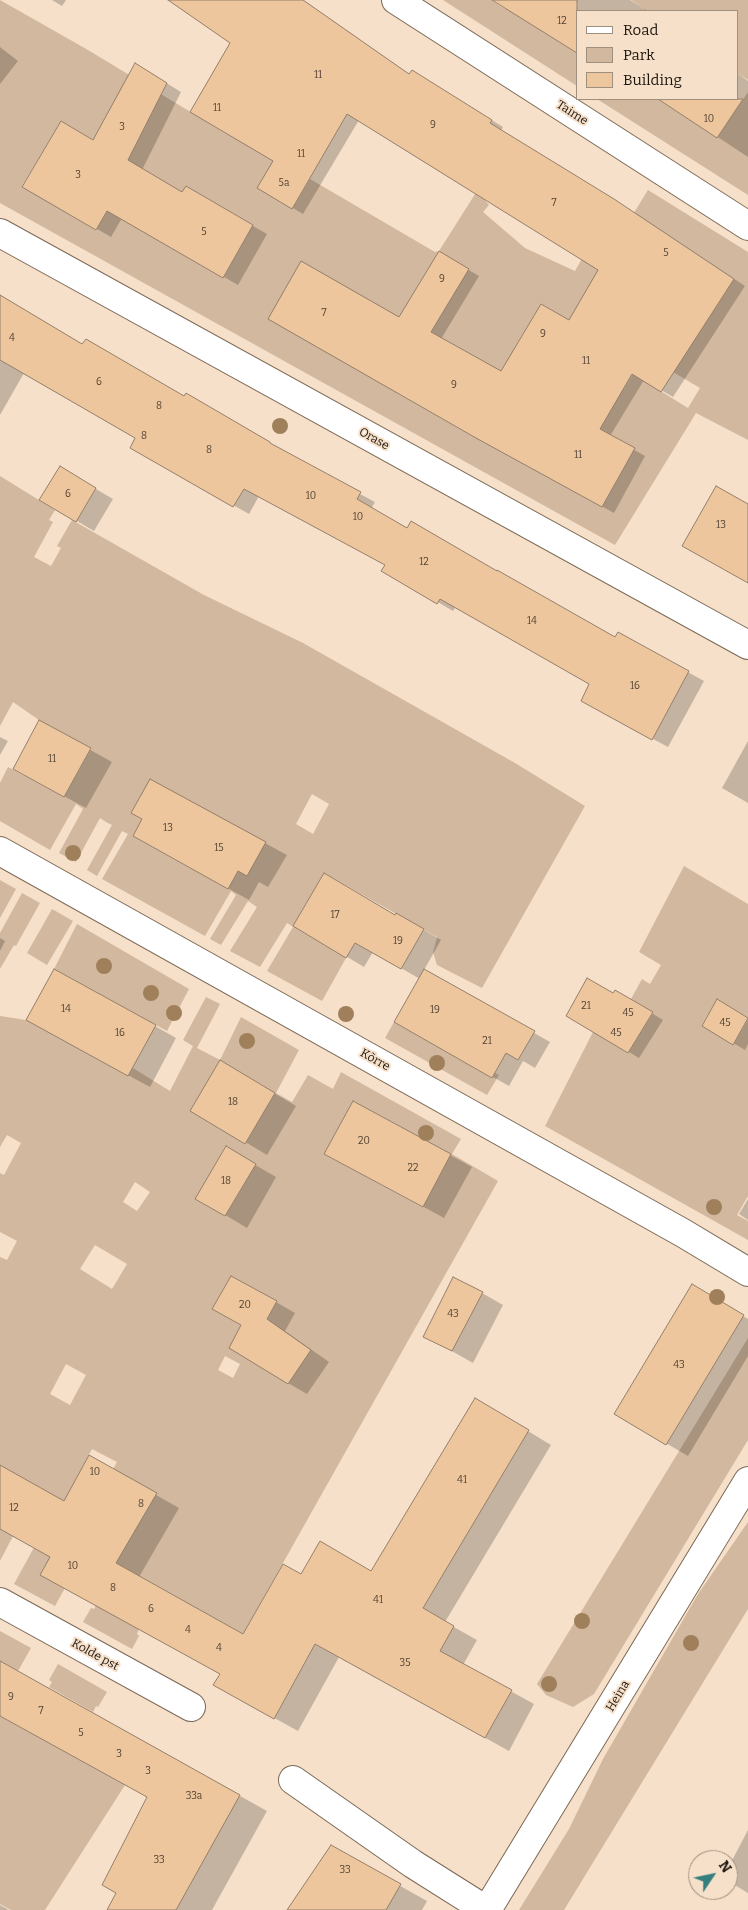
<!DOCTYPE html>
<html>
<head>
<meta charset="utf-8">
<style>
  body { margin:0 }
  #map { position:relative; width:748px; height:1910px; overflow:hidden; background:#f6e0ca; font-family:Bitter,serif }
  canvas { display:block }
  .legend { position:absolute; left:576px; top:10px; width:162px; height:90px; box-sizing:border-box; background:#f6e0ca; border:1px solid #9f8f7f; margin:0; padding:6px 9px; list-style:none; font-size:15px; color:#1d160e }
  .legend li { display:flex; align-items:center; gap:10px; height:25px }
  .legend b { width:25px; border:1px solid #9f8f7f }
  .north { position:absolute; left:688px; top:1850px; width:50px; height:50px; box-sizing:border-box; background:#f6e0ca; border:1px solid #9f8f7f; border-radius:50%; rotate:56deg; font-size:14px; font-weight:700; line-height:20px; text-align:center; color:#1d160e }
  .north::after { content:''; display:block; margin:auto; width:18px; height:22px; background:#367f7f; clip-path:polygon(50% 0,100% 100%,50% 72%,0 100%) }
</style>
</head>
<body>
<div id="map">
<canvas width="748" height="1910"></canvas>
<ul class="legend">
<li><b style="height:6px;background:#fff"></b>Road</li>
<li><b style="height:14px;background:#d1b89e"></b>Park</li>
<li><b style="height:14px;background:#eec69d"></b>Building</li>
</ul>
<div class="north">N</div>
</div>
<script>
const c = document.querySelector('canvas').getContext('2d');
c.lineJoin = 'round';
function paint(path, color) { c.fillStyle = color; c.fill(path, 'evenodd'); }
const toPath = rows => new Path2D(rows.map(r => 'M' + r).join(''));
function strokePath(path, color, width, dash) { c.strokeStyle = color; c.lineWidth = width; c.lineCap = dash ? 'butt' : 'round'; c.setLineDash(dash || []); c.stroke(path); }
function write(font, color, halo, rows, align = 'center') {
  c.font = font + ' Bitter,serif'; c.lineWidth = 4; c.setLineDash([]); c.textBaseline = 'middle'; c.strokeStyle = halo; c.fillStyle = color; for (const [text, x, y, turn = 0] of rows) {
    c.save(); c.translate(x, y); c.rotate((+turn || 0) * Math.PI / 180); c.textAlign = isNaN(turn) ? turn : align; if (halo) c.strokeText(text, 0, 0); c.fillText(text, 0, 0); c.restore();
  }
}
paint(toPath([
  [0,0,88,50,227,134,275,158,292,209,310,179,435,252,439,251,477,191,489,205,483,212,525,248,575,271,584,255,601,266,648,190,748,252,748,440,696,413,615,545,0,203],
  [107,114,141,133,138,140,103,122],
  [61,121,134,164,96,230,22,186],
  [186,186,253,225,223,278,156,239],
  [655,227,734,279,701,330,621,279],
  [439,251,448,303,418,286],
  [541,304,570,321,641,353,700,388,688,408,633,374,623,390,543,365,514,349],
  [431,332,511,377,476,438,397,393],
  [553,403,635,448,602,507,521,462],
  [443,0,491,0,505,9,511,0,562,0,542,31,577,53,577,86],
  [631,0,748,0,748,80,737,73,737,11,643,11,645,9],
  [748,92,748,195,597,99,658,99,717,138],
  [0,476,55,510,49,520,53,522,34,557,51,566,61,548,57,546,72,520,204,595,303,643,515,763,585,806,482,988,437,965,433,952,437,937,324,873,293,926,346,958,322,1001,267,971,293,927,287,923,260,967,230,951,257,907,248,901,221,945,210,939,236,895,231,891,205,936,102,879,128,834,122,831,97,876,87,870,112,825,106,822,100,818,76,862,59,853,83,809,79,806,76,804,50,850,0,821,0,783,8,767,64,797,91,749,39,720,13,702,0,726],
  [312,794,329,804,313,834,296,824],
  [141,796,238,871,228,889,133,836,142,819,131,813],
  [684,866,748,904,748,1018,717,999,702,1025,733,1045,748,1020,748,1196,737,1215,748,1221,748,1240,545,1126,593,1032,628,1053,653,1013,631,999,642,979,650,984,661,965,639,952],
  [0,880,16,889,0,918],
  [22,893,40,903,16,946,14,945,0,969,0,933],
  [52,909,73,921,47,965,27,953],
  [77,924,189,989,167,1031,54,969],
  [206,997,220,1004,197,1048,220,1060,241,1017,299,1050,276,1093,292,1102,308,1075,333,1089,341,1072,461,1139,452,1154,498,1181,243,1634,64,1534,65,1588,55,1606,14,1584,37,1542,40,1488,0,1465,0,1257,7,1260,17,1241,0,1232,0,1173,4,1175,21,1143,7,1135,0,1147,0,1016,26,1020,128,1076,133,1068,170,1091,193,1046,183,1040],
  [220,1060,275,1093,245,1144,191,1110],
  [353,1101,451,1154,422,1207,324,1154],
  [225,1147,256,1164,225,1216,196,1199],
  [135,1182,150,1192,137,1211,123,1202],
  [95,1245,127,1264,112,1289,80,1269],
  [231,1276,277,1301,259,1335,212,1309],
  [225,1356,240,1364,233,1378,218,1370],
  [66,1364,86,1375,70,1405,50,1394],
  [92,1449,117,1462,98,1496,74,1483],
  [142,1485,157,1493,138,1524],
  [394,1022,492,1078,495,1073,499,1075,487,1095,385,1038],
  [748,1338,748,1440,594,1694,573,1707,546,1695,537,1684],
  [748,1522,748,1609,564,1910,519,1910,569,1829,603,1759,698,1594],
  [0,1529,13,1536,0,1561],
  [96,1605,139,1629,137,1634,139,1636,132,1649,83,1622,91,1608,94,1609],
  [0,1631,31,1648,18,1671,0,1661],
  [58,1664,107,1692,98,1707,96,1706,93,1712,49,1687,52,1682,49,1680],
  [0,1716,125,1785,45,1910,11,1910,0,1904]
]), '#d1b89e');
paint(toPath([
  [52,0,66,0,62,6],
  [170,0,303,0,410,75,423,78,503,127,501,131,625,207,745,286,673,397,644,380,610,436,645,456,614,513,488,444,399,319,439,253,479,276,441,339,501,373,569,322,600,270,359,120,303,214,259,188,275,160,231,42],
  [493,0,630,0,648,11,577,11],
  [0,47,18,61,0,84],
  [150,73,181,92,142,170,183,194,186,188,267,234,238,285,122,218,111,237,23,186,93,141],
  [737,73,748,81,748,157,660,99,737,99],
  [0,296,83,346,185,397,360,494,375,502,371,509,615,639,618,634,704,681,668,747,597,709,591,684,456,606,453,611,383,570,386,565,259,496,249,514,132,448,137,438,24,373,0,415],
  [60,468,113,499,94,531,41,500],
  [40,722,112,762,86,808,36,781],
  [0,737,8,741,0,755],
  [748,741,748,803,722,788],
  [150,781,287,855,268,887,259,882,249,900,135,836,143,819],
  [397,914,441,940,424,970,550,1042,535,1068,523,1061,509,1086,395,1022,420,979,373,952,364,967,295,926,395,916],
  [0,938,5,941,0,951],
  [616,991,663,1020,639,1058,568,1015,614,994],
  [718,1001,748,1019,748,1044,745,1050,703,1025],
  [155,1026,176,1038,150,1087,48,1032],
  [242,1074,296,1106,267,1155,192,1110],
  [353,1102,472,1167,444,1218,347,1165],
  [226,1148,276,1177,247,1228,197,1198],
  [748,1199,748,1220,739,1214],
  [693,1286,748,1319,748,1356,688,1456,616,1414],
  [482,1293,503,1305,473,1363,425,1336],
  [276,1302,295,1313,285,1331,329,1362,307,1394,288,1383,242,1325],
  [498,1413,551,1445,445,1622,477,1640,463,1665,534,1704,509,1751,339,1657,298,1731,238,1698,221,1674,52,1557,0,1529,0,1466,64,1503,89,1457,179,1508,139,1577,243,1636,302,1576,372,1572],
  [0,1662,267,1811,212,1910,108,1910,118,1893,149,1797,0,1715],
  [748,1830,748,1893,728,1881,728,1868],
  [331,1847,427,1901,422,1910,289,1910],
  [0,1905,9,1910,0,1910]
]), '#0003');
const building = toPath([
  [168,0,303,0,409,74,412,70,492,120,490,123,614,199,734,279,661,392,632,374,600,429,635,448,602,507,476,438,268,319,301,261,399,317,439,251,469,269,431,332,501,371,541,304,569,320,598,270,347,114,292,209,257,188,273,161,190,112,230,43,168,0],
  [492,0,577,0,577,53,492,0],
  [135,63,167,83,128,160,182,192,186,186,253,225,223,278,107,211,96,230,22,187,61,121,93,140,135,63],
  [658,99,743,99,717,138,658,99],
  [0,295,82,344,86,339,184,396,186,393,270,442,270,443,361,492,357,499,407,528,411,521,497,571,497,570,615,637,618,632,689,671,652,740,581,701,589,684,440,599,437,604,381,571,385,565,244,489,233,507,130,448,135,438,0,360,0,295],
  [60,466,96,488,76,522,39,500,60,466],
  [716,486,748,504,748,583,682,546,716,486],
  [39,720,91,748,64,797,13,769,39,720],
  [150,779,266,842,247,876,238,871,228,889,133,836,142,819,131,813,150,779],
  [324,873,395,915,396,913,424,929,401,969,355,943,346,958,293,926,324,873],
  [54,969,156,1025,128,1076,26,1020,54,969],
  [424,969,535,1031,518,1060,506,1053,492,1078,394,1022,424,969],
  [587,978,613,993,615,990,653,1012,628,1053,566,1016,587,978],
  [717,999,748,1018,733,1045,702,1026,717,999],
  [220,1060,275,1093,245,1144,190,1111,220,1060],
  [353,1101,451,1154,423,1207,324,1154,353,1101],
  [226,1146,256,1164,225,1216,195,1199,226,1146],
  [231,1276,277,1301,267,1319,311,1350,288,1384,229,1348,241,1325,212,1309,231,1276],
  [453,1277,483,1292,452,1351,423,1337,453,1277],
  [692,1284,744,1315,666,1445,614,1414,692,1284],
  [475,1398,529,1430,423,1608,454,1626,440,1651,512,1690,485,1738,315,1644,274,1719,213,1685,220,1674,40,1575,50,1557,0,1529,0,1465,64,1501,89,1455,157,1493,116,1563,243,1634,283,1564,301,1574,320,1541,371,1571,475,1398],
  [0,1661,240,1795,176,1910,107,1910,116,1893,102,1885,147,1797,0,1716,0,1661],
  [331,1845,401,1884,386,1910,287,1910,331,1845]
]);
paint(building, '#eec69d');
strokePath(building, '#937f6b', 1);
const minor = toPath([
  [396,0,748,226],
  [0,233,748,645],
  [0,851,683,1233,748,1272],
  [0,1602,191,1707],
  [293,1780,413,1864,486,1910],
  [487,1910,748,1481]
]);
strokePath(minor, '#7b6855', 30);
strokePath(minor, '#fff', 28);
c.fillStyle = '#9f805b';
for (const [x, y] of [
  [280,426],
  [73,853],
  [104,966],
  [151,993],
  [174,1013],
  [346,1014],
  [247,1041],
  [437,1063],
  [426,1133],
  [714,1207],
  [717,1297],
  [582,1621],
  [691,1643],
  [549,1684]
]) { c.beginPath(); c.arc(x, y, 8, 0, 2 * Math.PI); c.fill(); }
write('10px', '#514232', null, [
  ["12",562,21],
  ["11",318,75],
  ["11",217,108],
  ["10",709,119],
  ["9",433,125],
  ["3",122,127],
  ["11",301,154],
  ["3",78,175],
  ["5a",284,183],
  ["7",554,203],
  ["5",204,232],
  ["5",666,253],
  ["9",442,279],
  ["7",324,313],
  ["9",543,334],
  ["4",12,338],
  ["11",586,361],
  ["6",99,382],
  ["9",454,385],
  ["8",159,406],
  ["8",144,436],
  ["8",209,450],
  ["11",578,455],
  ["6",68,494],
  ["10",311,496],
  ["10",358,517],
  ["13",721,525],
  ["12",424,562],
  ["14",532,621],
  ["16",635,686],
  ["11",52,759],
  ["13",168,828],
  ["15",219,848],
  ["17",335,915],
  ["19",398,941],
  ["21",586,1006],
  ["14",66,1009],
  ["19",435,1010],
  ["45",628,1013],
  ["45",725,1023],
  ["16",120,1033],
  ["45",616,1033],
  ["21",487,1041],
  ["18",233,1102],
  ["20",364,1141],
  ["22",413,1168],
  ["18",226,1181],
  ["20",245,1305],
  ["43",453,1314],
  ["43",679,1365],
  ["10",95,1472],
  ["41",462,1480],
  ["8",141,1504],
  ["12",14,1508],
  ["10",73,1566],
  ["8",113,1588],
  ["41",378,1600],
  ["6",151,1609],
  ["4",188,1630],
  ["4",219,1648],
  ["35",405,1663],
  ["9",11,1697],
  ["7",41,1711],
  ["5",81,1733],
  ["3",119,1754],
  ["3",148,1771],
  ["33a",194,1796],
  ["33",159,1860],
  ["33",345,1870]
]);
write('12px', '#1d160e', '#f6e0ca', [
  ["Taime",572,113,33],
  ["Orase",374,439,29],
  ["Kõrre",375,1060,29],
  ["Kolde pst",95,1655,29],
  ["Heina",618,1696,-59]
]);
</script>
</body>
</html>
